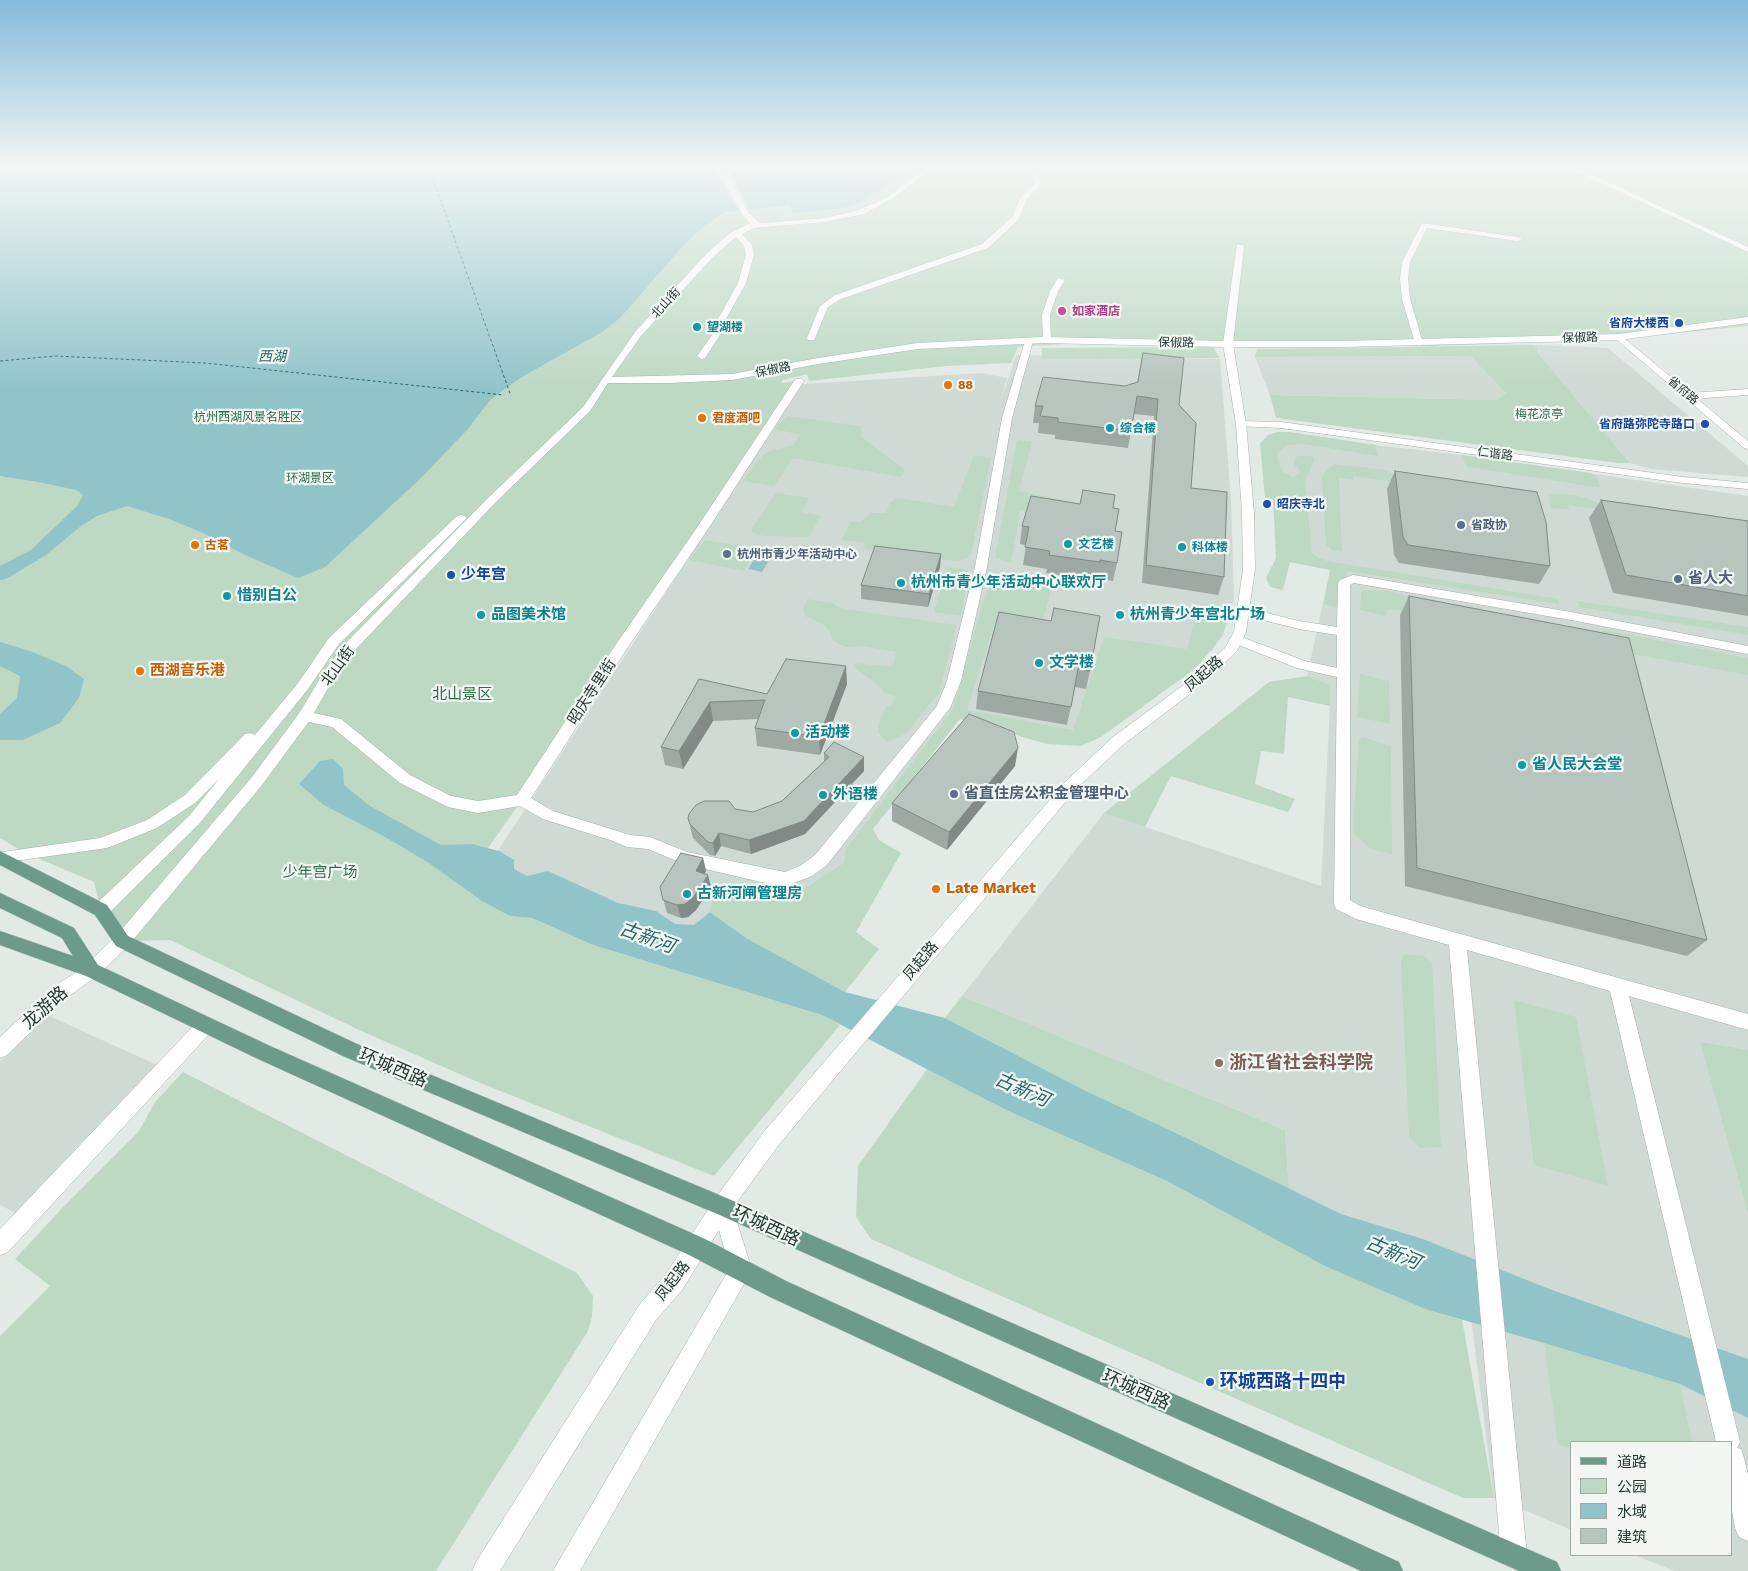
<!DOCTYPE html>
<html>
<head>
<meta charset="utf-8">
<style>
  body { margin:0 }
  #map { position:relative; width:1748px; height:1571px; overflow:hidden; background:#e2eae6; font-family:"Work Sans","Noto Sans SC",sans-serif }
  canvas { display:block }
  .legend { position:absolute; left:1570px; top:1441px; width:162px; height:115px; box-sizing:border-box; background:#f2f7f4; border:1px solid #a0aba6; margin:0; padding:6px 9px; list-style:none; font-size:15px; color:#243932 }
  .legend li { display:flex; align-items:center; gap:10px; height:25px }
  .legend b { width:25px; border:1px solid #a0aba6 }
</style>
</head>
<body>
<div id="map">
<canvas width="1748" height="1571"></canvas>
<ul class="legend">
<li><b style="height:6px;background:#6c9a8b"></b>道路</li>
<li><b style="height:14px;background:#bdd9c3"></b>公园</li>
<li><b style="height:14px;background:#91c4c9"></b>水域</li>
<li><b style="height:14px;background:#b8c5bf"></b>建筑</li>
</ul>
</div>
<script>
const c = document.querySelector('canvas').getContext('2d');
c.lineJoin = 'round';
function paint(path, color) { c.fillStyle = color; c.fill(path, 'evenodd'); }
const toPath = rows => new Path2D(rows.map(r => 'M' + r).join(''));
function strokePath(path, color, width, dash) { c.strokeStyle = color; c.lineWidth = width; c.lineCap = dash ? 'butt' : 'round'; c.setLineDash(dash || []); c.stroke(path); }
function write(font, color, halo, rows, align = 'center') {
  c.font = font + ' "Work Sans","Noto Sans SC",sans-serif'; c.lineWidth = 4.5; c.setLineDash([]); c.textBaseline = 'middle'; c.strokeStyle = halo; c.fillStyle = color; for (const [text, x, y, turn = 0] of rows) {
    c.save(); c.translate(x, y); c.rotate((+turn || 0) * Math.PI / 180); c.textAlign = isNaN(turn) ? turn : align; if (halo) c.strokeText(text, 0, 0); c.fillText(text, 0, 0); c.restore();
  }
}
paint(toPath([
  [1534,345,1608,348,1748,466,1748,477,1651,469,1630,463,1537,352,1537,348],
  [1016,355,1220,359,1231,499,1234,599,1223,635,1212,650,1081,741,955,715,862,839,842,877,748,954,488,866,802,384,982,373,1007,378,999,406],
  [1470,356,1506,393,1497,400,1270,395,1255,357],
  [1278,432,1289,432,1375,445,1462,455,1748,496,1748,1571,1675,1571,1634,1555,1732,1555,1732,1442,1572,1442,1572,1530,1494,1498,1465,1271,1304,1215,1305,1197,1289,1189,1285,1130,962,996,1104,813,1321,886,1331,685,1307,676,1330,570,1289,562,1291,499,1260,444,1268,435],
  [47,1015,157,1065,16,1213,0,1205,0,1062]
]), '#d0dad5');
paint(toPath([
  [0,168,1748,168,1748,326,1638,337,1497,344,1428,346,1065,344,1018,347,1011,363,946,366,809,381,807,374,783,380,781,383,799,381,522,800,461,886,510,916,532,918,593,945,822,1015,840,1025,714,1176,473,1080,357,1029,170,940,122,941,101,910,94,882,23,852,0,838],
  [1534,345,1537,348,1537,352,1630,463,1618,463,1276,418,1270,395,1497,400,1506,393,1470,356,1255,357,1257,349],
  [1213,347,1220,358,1042,359,1042,348],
  [787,416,861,426,862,430,860,436,905,470,901,477,793,458,774,486,743,481,762,456,769,451,793,445,801,435,775,429],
  [1278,432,1289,432,1375,445,1378,456,1304,444,1288,445,1280,450,1277,456,1278,462,1282,471,1293,477,1301,472,1294,464,1295,459,1298,456,1312,456,1315,459,1305,482,1312,553,1319,558,1327,561,1559,599,1559,604,1347,571,1338,608,1324,604,1330,570,1290,562,1283,590,1270,587,1266,578,1276,558,1273,499,1265,498,1260,444,1268,435],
  [1017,440,1032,442,1019,491,1063,500,1061,514,1020,511,1011,563,995,558],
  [974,455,991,458,971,554,965,559,956,561,864,549,865,543,842,540,851,521,861,522,870,513,886,513,890,502,898,498,954,507],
  [1462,455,1590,473,1596,476,1601,488,1468,467,1465,463],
  [1335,464,1386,470,1407,484,1353,476,1353,480,1339,478,1342,552,1332,550,1326,545,1322,477,1329,467],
  [778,493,809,498,802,512,821,516,809,537,764,536,753,533,751,530,775,494],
  [1558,494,1576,495,1595,501,1609,511,1568,505,1569,510,1551,508,1549,495],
  [705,540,757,548,744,571,689,560],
  [947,567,968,570,961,616,934,612],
  [992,574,1053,583,1040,632,993,628,967,710,1073,730,1104,637,1187,649,1198,605,1227,610,1228,617,1223,635,1196,668,1101,737,1081,746,1047,744,960,719,873,829,879,840,901,853,856,932,879,949,845,992,746,938,710,912,713,897,725,892,747,899,781,899,807,887,844,863,846,849,953,709,982,606,992,581],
  [1365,590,1394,592,1402,595,1414,600,1417,612,1389,609,1385,616,1360,610,1361,593],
  [807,599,832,603,843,609,957,625,939,692,907,733,888,742,878,733,879,723,886,707,893,703,896,697,885,693,876,683,857,670,854,663,892,667,896,652,862,646,846,647,833,641,830,632,824,625,805,616,803,610],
  [1577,601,1748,627,1748,635,1579,607],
  [1604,630,1748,658,1748,675,1600,648,1596,635],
  [1360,674,1389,681,1390,724,1357,717],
  [1307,676,1331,685,1330,706,1288,697,1284,754,1261,751,1255,784,1295,799,1288,812,1171,776,1145,827,1104,813,1269,682],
  [1362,737,1391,746,1392,854,1371,849,1354,834,1353,827,1359,741],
  [1404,954,1424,956,1432,962,1441,1147,1420,1148,1409,1137,1401,961],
  [962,996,1285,1130,1289,1189,1088,1092,945,1018],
  [1514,1000,1576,1017,1608,1186,1534,1165],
  [1700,1042,1748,1050,1748,1213],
  [927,1069,1008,1111,1169,1182,1428,1310,1462,1320,1494,1498,1463,1498,871,1239,856,1217,858,1166],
  [183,1072,577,1273,593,1296,592,1317,588,1331,436,1571,0,1571,0,1336,50,1286,15,1259,65,1205,139,1131,155,1102],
  [1544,1343,1680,1384,1692,1442,1572,1442,1572,1449,1558,1444]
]), '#bdd9c3');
paint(toPath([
  [0,168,916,168,858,203,844,208,793,213,790,205,724,212,703,227,682,247,620,318,602,332,520,378,490,400,467,430,421,478,325,567,298,578,245,555,201,532,169,519,127,506,97,516,81,526,46,555,6,579,0,580,0,566,31,550,78,505,83,495,76,490,38,482,0,476],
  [760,550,774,552,762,572,748,569],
  [0,642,30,651,66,666,84,679,79,698,60,723,23,740,0,740,0,714,17,698,20,676,0,666],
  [333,759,343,769,344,785,370,806,441,845,472,844,499,851,514,860,514,869,527,876,548,871,618,903,656,911,675,924,694,925,710,912,746,938,845,992,945,1018,1088,1092,1182,1136,1341,1214,1423,1239,1552,1290,1748,1359,1748,1418,1680,1384,1544,1343,1428,1310,1327,1267,1169,1182,1008,1111,822,1015,593,945,532,918,510,916,482,901,429,863,385,837,324,805,299,784,320,761]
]), '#91c4c9');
paint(toPath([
  [713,168,727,168,748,207,737,208]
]), '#e2eae6');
strokePath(toPath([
  [429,168,511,396],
  [0,361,55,356,205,363,504,395]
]), '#26676e', 1, [3, 2.5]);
const pedestrian = toPath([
  [717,168,723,168,749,213,760,223,760,227,754,227,743,216,717,168],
  [92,962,98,965,101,970,98,975,65,999,7,1055,0,1058,0,1037,53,987,92,962]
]);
const minor = toPath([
  [1039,168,1046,168,1038,176,1041,183,1039,187,1027,199,1018,220,988,248,841,299,828,307,815,338,814,340,808,340,807,338,820,306,835,295,982,244,1012,217,1020,198,1033,186,1035,183,1031,176,1039,168],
  [1569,168,1578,168,1748,247,1748,252,1569,168],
  [1422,223,1518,237,1522,239,1518,241,1427,228,1410,262,1408,278,1410,299,1423,343,1419,346,1415,343,1402,299,1400,278,1402,262,1422,223],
  [730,233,741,233,752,245,754,254,746,283,726,319,720,335,705,358,702,359,697,356,712,335,718,319,738,283,746,254,744,246,736,237,730,237,730,233],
  [1237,244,1244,246,1233,344,1228,347,1223,344,1237,244],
  [1058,278,1065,280,1058,291,1050,315,1051,340,1047,343,1043,340,1042,315,1050,291,1058,278],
  [1029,338,1033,341,1012,418,987,567,961,681,950,708,827,865,812,876,786,886,761,882,684,864,648,849,627,847,613,841,543,819,520,806,478,813,448,807,400,783,332,727,300,720,298,716,300,712,305,711,341,719,410,775,451,796,478,801,517,795,612,650,698,526,794,381,796,379,802,379,804,381,710,526,622,656,531,798,553,811,630,835,650,837,687,852,785,872,800,866,815,855,937,706,947,681,975,567,1002,418,1025,341,1029,338],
  [1748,389,1748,395,1690,399,1685,396,1690,393,1748,389],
  [1241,421,1281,422,1683,477,1748,483,1748,489,1683,483,1281,428,1237,426,1237,422,1241,421],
  [1353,575,1571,612,1748,646,1748,654,1571,620,1354,583,1350,585,1350,900,1360,906,1748,1014,1748,1030,1629,996,1740,1442,1737,1448,1741,1449,1744,1458,1748,1475,1748,1541,1739,1537,1735,1528,1732,1511,1732,1442,1716,1442,1610,991,1467,950,1527,1556,1523,1565,1514,1569,1505,1565,1501,1556,1449,945,1356,919,1336,909,1334,904,1337,677,1297,668,1231,642,1229,639,1236,635,1305,661,1337,668,1337,635,1299,629,1239,614,1237,611,1243,607,1299,621,1337,627,1338,583,1340,580,1353,575],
  [206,1017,212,1019,215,1025,212,1031,8,1252,0,1255,0,1229,200,1019,206,1017]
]);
const tertiary = toPath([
  [1619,334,1748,441,1748,449,1744,448,1616,339,1616,335,1619,334],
  [1228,341,1233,344,1246,424,1254,513,1255,569,1246,632,1237,651,1195,690,1123,745,1077,788,777,1147,729,1213,722,1216,715,1213,712,1206,715,1199,763,1133,1067,780,1113,737,1185,684,1225,648,1234,632,1243,569,1242,513,1236,424,1223,344,1228,341]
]);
const secondary = toPath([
  [926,168,933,168,892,199,864,214,825,222,754,228,736,237,713,257,641,336,612,377,732,374,818,358,918,343,1043,337,1228,341,1342,341,1619,334,1748,317,1748,323,1619,340,1342,347,1228,347,1043,343,918,349,818,364,732,380,670,383,608,383,590,411,495,503,356,649,335,676,310,720,262,785,128,946,98,975,92,978,86,975,83,970,86,965,116,936,252,777,300,712,325,670,346,643,487,499,583,407,635,332,707,253,730,233,749,224,825,218,859,210,888,197,926,168],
  [461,515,465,516,467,518,465,520,339,644,308,689,199,824,107,915,101,917,95,915,93,910,95,905,189,816,219,779,195,803,157,828,107,848,0,863,0,853,3,852,100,838,147,820,185,795,245,734,250,733,255,735,298,683,329,638,457,516,461,515],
  [722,1196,729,1199,732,1206,752,1270,580,1571,553,1571,730,1268,719,1230,682,1290,656,1320,500,1571,472,1571,476,1562,640,1304,666,1274,715,1199,722,1196]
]);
const primary = toPath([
  [0,851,107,905,128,936,357,1044,729,1199,1557,1562,1561,1571,1519,1571,715,1213,343,1056,116,946,95,915,0,865,0,851],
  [0,893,74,928,98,965,270,1046,705,1239,786,1281,1399,1562,1403,1571,1361,1571,770,1297,689,1255,256,1058,86,976,0,945,0,931,73,956,62,938,0,908,0,893]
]);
strokePath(pedestrian, '#a5b1ac', 1);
strokePath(minor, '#a5b1ac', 1);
strokePath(tertiary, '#a5b1ac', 1);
strokePath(secondary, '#a2b5ad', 1);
strokePath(primary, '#bdc4c2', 1);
paint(pedestrian, '#fff');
paint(minor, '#fff');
paint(tertiary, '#fff');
paint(secondary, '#fff');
paint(primary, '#6c9a8b');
paint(toPath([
  [1143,353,1179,405,1191,488,1224,577,1218,595,1142,583,1154,416,1134,414,1128,448,1055,439,1055,435,1038,433,1039,423,1033,423,1035,406,1125,386,1137,382],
  [1395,471,1550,566,1539,584,1399,563,1394,555,1387,489],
  [1601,500,1748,521,1748,616,1613,593,1589,518],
  [1080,504,1115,531,1117,563,1113,581,1097,578,1096,581,1046,573,1047,569,1023,565,1026,545,1020,544,1022,526],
  [941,554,940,567,928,607,861,599,861,585],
  [1409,596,1707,940,1687,956,1405,886,1400,615],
  [999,612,1090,671,1086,689,1075,687,1067,725,976,709,978,691],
  [699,679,767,694,847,684,820,755,757,746,755,728,758,719,713,721,683,769,665,765,661,747],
  [824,753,864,757,864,771,805,834,751,854,721,846,715,856,710,855,693,838,688,818,735,809,753,812,782,801,824,762],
  [1015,766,947,850,892,821,892,803],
  [703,858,706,871,705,874,711,887,696,910,688,917,681,918,667,913,660,887]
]), '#9ea9a4');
paint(toPath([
  [941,554,940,567,928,607,929,594],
  [846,666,847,684,820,755,819,737],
  [710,702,713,721,683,769,679,751],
  [1018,748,1015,766,947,850,949,832],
  [864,757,864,771,805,834,751,854,749,840],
  [719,833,721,846,715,856,713,843],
  [703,858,706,871,699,884,696,871],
  [708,875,711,887,696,910,688,917,681,918,677,905]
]), '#818a86');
const building = toPath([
  [1143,353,1184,358,1179,405,1196,423,1191,488,1227,492,1224,577,1146,565,1158,399,1137,396,1131,431,1058,422,1058,418,1040,416,1043,406,1035,406,1043,377,1125,386,1138,382,1143,353],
  [1395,471,1537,492,1546,522,1550,566,1408,545,1403,537,1395,471],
  [1083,490,1115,495,1113,508,1119,509,1115,531,1122,532,1117,563,1100,560,1100,562,1049,555,1050,551,1025,547,1029,527,1022,526,1031,496,1080,504,1083,490],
  [1601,500,1748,521,1748,596,1626,575,1601,500],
  [875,546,941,554,929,594,861,585,875,546],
  [1409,596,1629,638,1707,940,1417,868,1409,596],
  [1054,608,1100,616,1090,671,1078,669,1071,707,978,691,999,612,1051,621,1054,608],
  [786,659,846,666,819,737,755,728,765,700,710,702,679,751,661,747,699,679,767,694,786,659],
  [969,714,1014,732,1018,748,949,832,892,803,969,714],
  [834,742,864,757,804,821,749,840,719,833,713,843,708,842,690,824,688,818,689,814,696,805,704,801,729,801,735,809,753,812,782,801,829,757,824,753,834,742],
  [681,853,703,858,696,871,708,875,693,898,685,904,677,905,663,900,660,887,681,853]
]);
paint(building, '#b8c5bf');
strokePath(building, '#818a86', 1);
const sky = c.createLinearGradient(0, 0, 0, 388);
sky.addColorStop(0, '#85badc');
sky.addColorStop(0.43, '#f2f6f4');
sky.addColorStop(1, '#f2f6f400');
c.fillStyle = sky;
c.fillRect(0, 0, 1748, 388);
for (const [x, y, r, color] of [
  [1062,311,5,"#d1479c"],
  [1679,323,5,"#1a4fb4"],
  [697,327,5,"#0f9aa8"],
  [948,385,5,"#e8710a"],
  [702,418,5,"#e8710a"],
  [1705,424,5,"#1a4fb4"],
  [1110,428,5,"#0f9aa8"],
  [1267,504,5,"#1a4fb4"],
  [1461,525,5,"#5c6f8a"],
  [1068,544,5,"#0f9aa8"],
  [195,545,5,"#e8710a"],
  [1182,547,5,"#0f9aa8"],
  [727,554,5,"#5c6f8a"],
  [451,575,5,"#1a4fb4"],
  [1678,579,5,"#5c6f8a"],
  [901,583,5,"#0f9aa8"],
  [227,596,5,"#0f9aa8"],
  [481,615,5,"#0f9aa8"],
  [1120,615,5,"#0f9aa8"],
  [1039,663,5,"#0f9aa8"],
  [140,671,5,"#e8710a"],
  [795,733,5,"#0f9aa8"],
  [1522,765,5,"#0f9aa8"],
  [954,794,5,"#5c6f8a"],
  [823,795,5,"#0f9aa8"],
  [936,889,5,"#e8710a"],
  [687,894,5,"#0f9aa8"],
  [1219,1063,5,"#8d6e63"],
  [1210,1382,5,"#1a4fb4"]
]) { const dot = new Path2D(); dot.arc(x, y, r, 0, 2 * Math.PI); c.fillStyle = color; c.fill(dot); strokePath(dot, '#f2f7f4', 2); }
write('12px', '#243932', '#f2f7f4', [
  ["北山街",666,303,-48],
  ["保俶路",1580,338,-2],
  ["保俶路",1176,343,1],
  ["保俶路",773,370,-11],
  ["省府路",1683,391,40],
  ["仁谐路",1495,454,8]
]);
write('bold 12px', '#b23c85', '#f2f7f4', [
  ["如家酒店",1072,311]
], 'left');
write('bold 12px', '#164399', '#f2f7f4', [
  ["省府大楼西",1669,323],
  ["省府路弥陀寺路口",1695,424],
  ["昭庆寺北",1277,504,"left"]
], 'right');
write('bold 12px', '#0d838f', '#f2f7f4', [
  ["望湖楼",707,327],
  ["综合楼",1120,428],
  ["文艺楼",1078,544],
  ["科体楼",1192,547]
], 'left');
write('bold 12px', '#c56008', '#f2f7f4', [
  ["88",958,385],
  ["君度酒吧",712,418],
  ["古茗",205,545]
], 'left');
write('12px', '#336b45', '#f2f7f4', [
  ["梅花凉亭",1539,414],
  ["杭州西湖风景名胜区",248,417],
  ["环湖景区",310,478]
]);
write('bold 12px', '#4e5e75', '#f2f7f4', [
  ["省政协",1471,525],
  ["杭州市青少年活动中心",737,554]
], 'left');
write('italic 14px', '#26676e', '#f2f7f4', [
  ["西湖",272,357]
]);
write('bold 15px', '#164399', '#f2f7f4', [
  ["少年宫",461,575]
], 'left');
write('bold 15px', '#4e5e75', '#f2f7f4', [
  ["省人大",1688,579],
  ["省直住房公积金管理中心",964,794]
], 'left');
write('bold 15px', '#0d838f', '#f2f7f4', [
  ["杭州市青少年活动中心联欢厅",911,583],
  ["惜别白公",237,596],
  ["品图美术馆",491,615],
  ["杭州青少年宫北广场",1130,615],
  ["文学楼",1049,663],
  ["活动楼",805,733],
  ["省人民大会堂",1532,765],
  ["外语楼",833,795],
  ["古新河闸管理房",697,894]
], 'left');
write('15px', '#243932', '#f2f7f4', [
  ["北山街",338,666,-54],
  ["凤起路",1204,674,-41],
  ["昭庆寺里街",592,692,-57],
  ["凤起路",921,961,-50],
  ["凤起路",673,1281,-52]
]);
write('bold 15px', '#c56008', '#f2f7f4', [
  ["西湖音乐港",150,671],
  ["Late Market",946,889]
], 'left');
write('15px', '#336b45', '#f2f7f4', [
  ["北山景区",462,695],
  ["少年宫广场",320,873]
]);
write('18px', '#243932', '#f2f7f4', [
  ["龙游路",45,1008,-42],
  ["环城西路",393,1068,23],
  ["环城西路",766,1226,25],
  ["环城西路",1136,1390,24]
]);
write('bold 18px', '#785e54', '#f2f7f4', [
  ["浙江省社会科学院",1229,1063]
], 'left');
write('bold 18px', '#164399', '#f2f7f4', [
  ["环城西路十四中",1220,1382]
], 'left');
write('italic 19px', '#26676e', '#f2f7f4', [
  ["古新河",647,938,20],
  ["古新河",1022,1090,24],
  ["古新河",1393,1253,23]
]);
</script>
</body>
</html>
